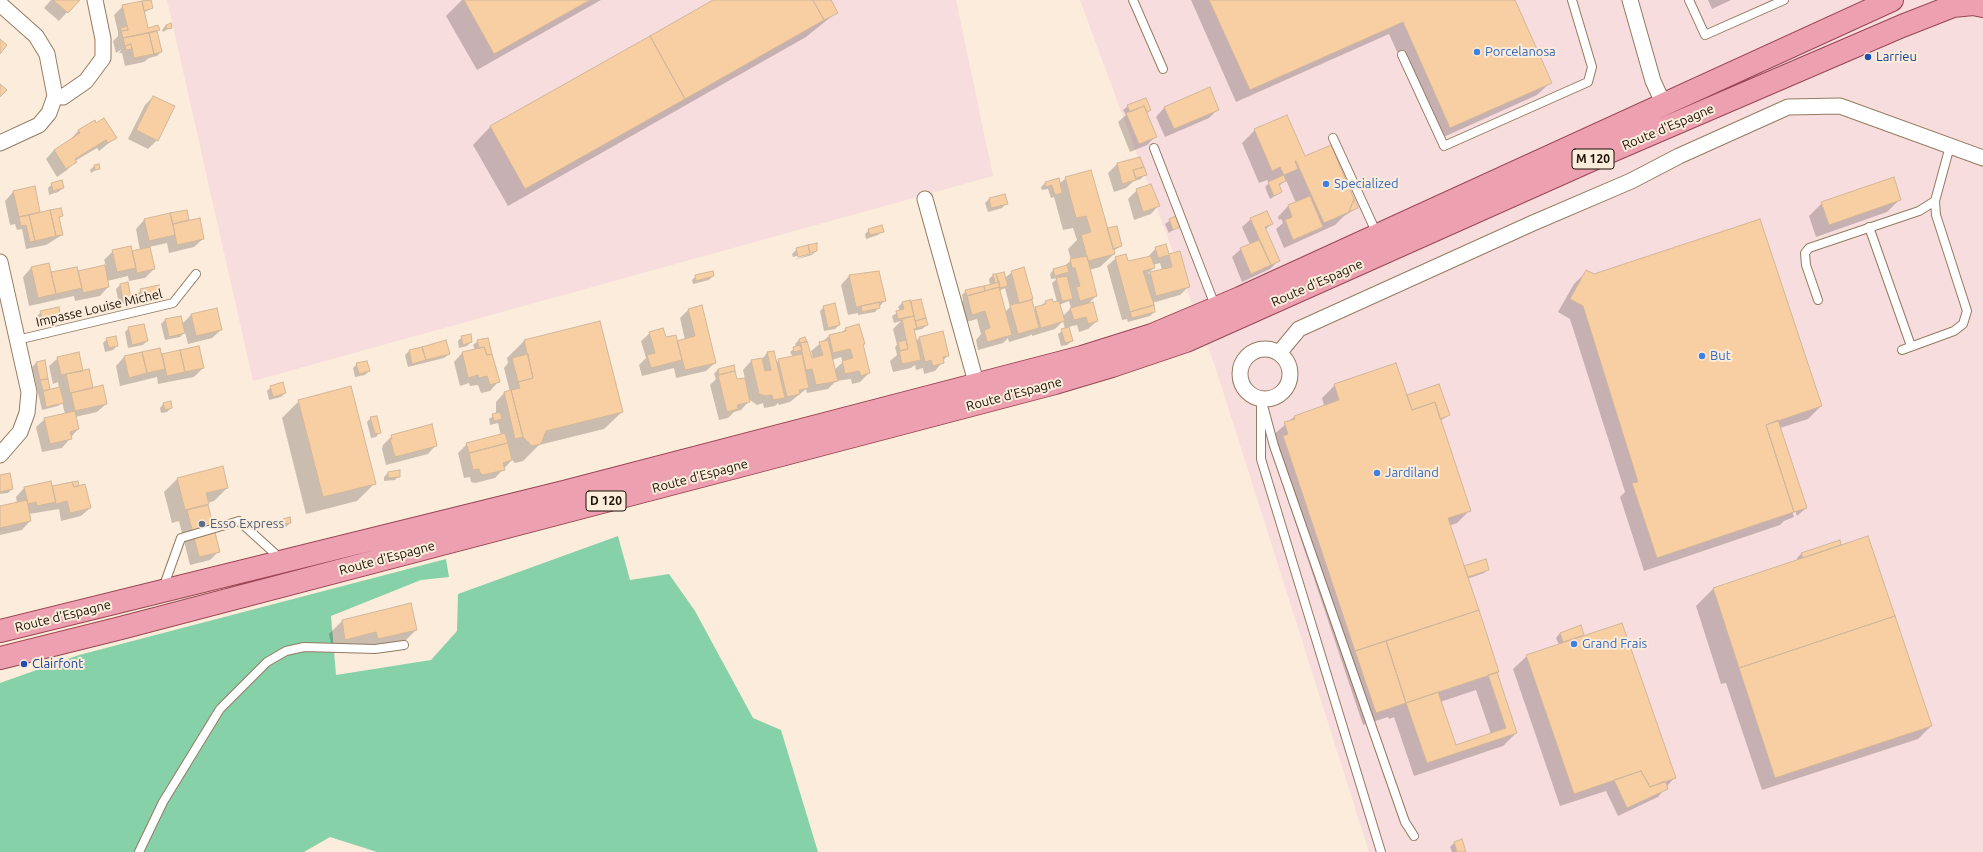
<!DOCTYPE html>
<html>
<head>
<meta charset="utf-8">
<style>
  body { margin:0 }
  canvas { display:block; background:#fcecdb }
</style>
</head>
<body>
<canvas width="1983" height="852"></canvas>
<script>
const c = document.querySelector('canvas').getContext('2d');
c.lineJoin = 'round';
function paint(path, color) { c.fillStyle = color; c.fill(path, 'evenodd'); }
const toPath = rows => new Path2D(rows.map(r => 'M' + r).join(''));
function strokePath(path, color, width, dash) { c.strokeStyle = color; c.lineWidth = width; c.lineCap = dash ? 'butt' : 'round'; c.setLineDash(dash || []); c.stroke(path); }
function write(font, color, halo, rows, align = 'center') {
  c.font = font + ' Ubuntu,sans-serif'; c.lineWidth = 4; c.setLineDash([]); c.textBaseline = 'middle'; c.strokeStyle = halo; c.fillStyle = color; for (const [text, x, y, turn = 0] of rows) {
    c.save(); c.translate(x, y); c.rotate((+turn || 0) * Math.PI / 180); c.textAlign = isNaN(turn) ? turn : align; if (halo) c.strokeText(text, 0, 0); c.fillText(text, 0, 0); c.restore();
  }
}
paint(toPath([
  [167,0,956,0,993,176,253,381],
  [1080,0,1983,0,1983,852,1369,852,1215,366]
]), '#f8ddde');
paint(toPath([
  [618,536,630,580,669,574,695,611,753,718,781,730,818,852,377,852,330,837,304,852,0,852,0,683,79,655,446,559,449,577,421,580,331,616,336,675,431,660,457,631,458,594]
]), '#87d1a9');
paint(toPath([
  [51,0,78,0,59,21,44,8],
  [462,0,601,0,477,70,446,16],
  [715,0,829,0,837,12,806,37,508,206,473,145,490,127],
  [1191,0,1513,0,1551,82,1537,95,1437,140,1389,34,1236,102],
  [1708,0,1731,0,1712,9],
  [123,6,152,8,143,13,147,29,158,30,156,32,161,52,157,56,149,58,144,62,125,66,122,53,119,53,122,49,116,53,113,41,118,36,118,32,114,15],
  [166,25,171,27,163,32,162,30],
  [1209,88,1218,109,1209,118,1165,137,1156,117,1164,108],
  [153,97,157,140,148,149,128,139,145,105],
  [1146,99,1150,110,1146,114,1155,137,1147,145,1130,152,1118,122,1126,115,1123,110,1128,106],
  [94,122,115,138,99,151,97,148,75,161,67,170,57,177,46,159,54,150,70,140,78,131],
  [1255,130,1305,157,1357,208,1344,216,1335,225,1284,248,1276,229,1283,223,1281,219,1279,220,1278,217,1288,206,1296,203,1286,180,1279,186,1281,192,1270,199,1265,187,1269,183,1267,180,1259,183,1242,143],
  [1140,158,1145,174,1141,179,1134,181,1126,188,1114,192,1108,173,1117,164],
  [94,166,99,168,91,173,90,170],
  [1066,178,1121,246,1113,251,1114,254,1100,267,1089,270,1096,296,1088,304,1097,321,1088,329,1079,332,1077,325,1068,327,1072,341,1067,345,1061,346,1058,334,1065,329,1063,321,1055,329,1032,336,1032,334,1029,336,1009,342,1008,338,1003,343,978,350,976,340,981,334,977,319,963,323,959,305,963,301,962,295,966,291,990,285,989,279,993,275,1004,273,1005,278,1012,272,1024,269,1034,310,1046,302,1057,302,1052,283,1058,278,1051,279,1050,274,1054,269,1064,267,1071,260,1068,249,1077,240,1073,228,1063,230,1054,197,1051,198,1048,189,1042,190,1041,187,1045,183,1059,184],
  [1005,288,1010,307,1005,312,999,291],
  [1069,301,1071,308,1062,317,1059,305],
  [52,184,63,188,58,192,49,195,48,188],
  [34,187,39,213,62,216,58,219,62,235,46,245,26,249,22,229,17,230,15,224,10,225,5,201,13,192],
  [1137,190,1159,205,1151,214,1134,220,1128,199],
  [989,199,1006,204,1002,208,988,212,985,203],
  [1900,199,1887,212,1816,237,1809,216,1822,203],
  [186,211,188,220,186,222,203,239,194,247,169,253,167,243,149,247,154,269,145,278,129,281,128,276,107,281,108,287,100,296,75,301,74,296,29,306,23,277,31,268,51,273,78,273,106,266,104,260,113,251,132,252,140,250,136,229,144,220],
  [1175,217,1179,226,1169,233,1165,224],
  [1251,219,1271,224,1265,230,1279,260,1270,269,1242,282,1232,257,1241,249,1250,245,1242,227],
  [869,230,882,231,878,235,866,239,865,234],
  [816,244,816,251,812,255,794,260,813,253,813,251,793,257,792,254,797,249],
  [1165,245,1168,255,1180,252,1189,286,1180,295,1152,303,1154,312,1150,316,1128,322,1127,319,1122,320,1107,266,1116,258,1128,262,1147,258,1156,248],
  [1160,263,1162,270,1147,274,1154,268,1153,265],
  [1587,271,1821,406,1808,419,1780,428,1806,508,1797,516,1769,432,1767,432,1794,517,1784,521,1780,525,1644,571,1620,497,1625,492,1570,319,1558,312,1574,284],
  [696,276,713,276,709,280,693,284,692,280],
  [849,276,885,300,875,312,858,315,858,313,848,315,841,285],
  [120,285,130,299,126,303,119,304,116,289],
  [141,290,159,292,155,296,138,300,137,294],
  [920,300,927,325,922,329,913,331,916,341,919,338,948,355,935,371,924,374,923,368,916,370,915,365,911,368,893,372,890,361,897,355,895,347,897,345,893,329,901,321,894,323,892,316,900,311,898,307,902,303],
  [824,307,839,325,835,329,824,331,820,311],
  [689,309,715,363,706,371,676,378,674,368,642,376,639,365,646,358,641,341,650,333,677,342,685,340,680,318],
  [41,312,59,315,55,319,38,322,37,316],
  [192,314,221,330,212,338,188,344,185,332,180,337,165,340,161,324,165,320,182,324],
  [129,328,147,341,143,345,128,348,125,332],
  [846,329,864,343,862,345,869,373,860,382,852,384,851,379,836,381,828,389,807,393,806,389,790,402,779,405,778,403,775,406,764,408,763,403,757,405,750,400,741,410,734,412,728,418,719,420,710,385,716,379,714,374,718,369,736,380,745,379,743,370,751,361,762,359,767,353,773,352,776,363,779,360,793,357,790,352,796,347,795,344,799,340,812,362,814,362,811,351,829,336,841,333],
  [841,357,843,362,834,370,832,360],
  [462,337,471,342,467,346,459,348,458,341],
  [107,339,117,346,113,350,105,352,103,343],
  [487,339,498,382,490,391,481,393,478,385,470,386,469,383,460,386,454,362,462,353,475,350,473,345,478,341],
  [524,341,622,412,604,429,539,445,523,461,515,463,512,460,495,478,475,483,471,482,470,477,464,478,458,453,467,444,501,436,498,423,490,425,489,419,496,414,496,402,504,393,510,392,504,368,508,363,507,358],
  [198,347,203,368,194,377,158,384,157,377,120,386,116,366,124,357,161,355],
  [409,351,449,354,444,358,408,367,405,355],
  [58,358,83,372,92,389,106,404,97,412,75,417,78,429,62,448,42,452,36,427,45,419,65,414,62,402,58,406,42,410,32,367,37,362,44,361,50,390,59,388,58,382,53,384,49,366],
  [357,364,369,371,365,375,355,377,353,368],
  [1335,385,1406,396,1439,385,1449,415,1440,421,1470,510,1457,523,1449,526,1464,568,1488,569,1484,573,1467,579,1498,671,1496,674,1516,733,1503,746,1414,776,1394,717,1389,719,1388,717,1363,725,1271,450,1275,446,1272,436,1294,417,1324,406,1322,398],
  [1476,690,1491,734,1455,746,1440,702],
  [271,387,285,393,281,397,269,400,267,391],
  [299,401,375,483,357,501,306,514,282,418],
  [164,403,171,408,167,412,161,413,160,408],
  [371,418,380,432,376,437,371,438,367,422],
  [392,436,436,445,428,454,386,465,382,449,383,445],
  [399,472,399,476,395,480,384,481,384,477,388,473],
  [0,476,12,489,8,493,0,494],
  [177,479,227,488,214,501,207,503,218,552,210,560,190,565,179,521,172,523,164,492],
  [24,488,51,488,90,508,81,516,61,521,59,509,29,514,30,521,22,530,0,535,0,507,17,503,16,497],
  [284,520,290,523,286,527,281,528,280,524],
  [1839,541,1931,726,1918,739,1762,790,1726,683,1721,684,1696,606,1713,589,1798,561,1797,558,1801,554],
  [342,621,416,630,403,643,365,652,363,645,333,653,329,634],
  [1580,627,1584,637,1674,778,1658,797,1618,816,1606,791,1560,806,1513,669,1527,656,1559,645,1556,638,1560,633],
  [1462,841,1465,852,1452,852,1450,847,1454,843]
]), '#0003');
const building = toPath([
  [53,0,80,0,68,13,53,0],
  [151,0,153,8,144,11,142,1,151,0],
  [464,0,590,0,494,54,464,0],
  [713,0,813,0,824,20,685,99,650,36,713,0],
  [813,0,831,0,838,13,824,20,813,0],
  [1209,0,1515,0,1552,83,1450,128,1403,22,1250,90,1209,0],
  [142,1,148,28,158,25,160,30,123,38,121,31,128,30,122,5,142,1],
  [171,23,172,28,167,29,166,25,171,23],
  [127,26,128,30,121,31,121,28,127,26],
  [157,31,162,52,154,54,149,33,157,31],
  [149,33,154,54,134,58,131,44,125,46,123,38,149,33],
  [650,36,685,99,525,189,490,126,650,36],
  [0,39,7,45,0,54,0,39],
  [131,44,132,49,126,50,125,46,131,44],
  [0,84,7,90,0,97,0,84],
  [1210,87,1219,110,1174,129,1164,107,1210,87],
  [153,96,175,106,158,141,136,130,153,96],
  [1146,98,1151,110,1147,112,1144,106,1130,112,1127,105,1146,98],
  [1144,106,1157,137,1139,144,1126,113,1144,106],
  [1287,115,1305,156,1331,145,1354,199,1349,212,1324,223,1296,161,1295,161,1298,169,1284,175,1280,167,1272,171,1254,129,1287,115],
  [104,118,117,138,108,143,106,140,75,159,77,162,66,169,54,150,80,133,78,130,95,120,96,123,104,118],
  [1140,157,1144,167,1133,170,1136,180,1122,184,1117,163,1140,157],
  [99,164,100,169,95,170,94,165,99,164],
  [1144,167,1147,175,1136,178,1133,170,1144,167],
  [1091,170,1115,254,1088,261,1081,235,1091,232,1086,216,1076,218,1065,177,1091,170],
  [1284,175,1286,181,1279,184,1282,192,1274,196,1268,182,1284,175],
  [1894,177,1901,200,1829,225,1821,202,1894,177],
  [1059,178,1062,193,1055,195,1052,185,1046,187,1045,182,1059,178],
  [62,180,64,188,53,191,51,183,62,180],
  [1151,184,1160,206,1143,212,1136,189,1151,184],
  [35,186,40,212,19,217,13,191,35,186],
  [1005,194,1008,204,991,208,989,198,1005,194],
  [1310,196,1323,227,1293,240,1285,220,1292,217,1288,205,1310,196],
  [1354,199,1358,208,1349,212,1354,199],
  [61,208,63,216,59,217,63,235,56,236,50,210,61,208],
  [50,210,56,236,35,241,29,215,50,210],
  [187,210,189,220,173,224,170,213,187,210],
  [1267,211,1273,224,1265,227,1280,261,1271,265,1250,218,1267,211],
  [170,213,175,235,149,241,144,219,170,213],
  [29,215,35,241,30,242,26,225,21,226,19,217,29,215],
  [1176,216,1180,227,1173,230,1169,219,1176,216],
  [200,218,204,239,177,245,173,224,200,218],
  [1760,219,1822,406,1766,425,1794,512,1657,558,1632,483,1638,482,1583,306,1570,299,1586,270,1594,274,1760,219],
  [882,225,884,232,870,235,868,229,882,225],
  [1117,226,1122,246,1113,249,1107,228,1117,226],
  [1259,240,1271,265,1251,274,1240,248,1259,240],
  [817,243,817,251,810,253,808,245,817,243],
  [1166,244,1169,254,1180,251,1190,287,1156,296,1150,272,1172,267,1169,255,1158,258,1155,247,1166,244],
  [808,245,810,254,798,257,796,248,808,245],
  [131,246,136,268,117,272,112,250,131,246],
  [150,247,155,269,137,273,132,251,150,247],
  [1126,254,1128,261,1151,256,1155,268,1143,271,1154,305,1130,312,1115,257,1126,254],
  [1087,256,1097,296,1080,301,1076,287,1080,286,1075,268,1072,268,1070,259,1087,256],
  [49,263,56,294,38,298,31,267,49,263],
  [105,265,109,287,83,293,78,271,105,265],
  [1067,265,1069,272,1055,276,1053,269,1067,265],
  [77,267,82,288,56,294,51,272,77,267],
  [1024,267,1033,299,1019,303,1011,271,1024,267],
  [713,271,714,276,696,281,695,275,713,271],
  [879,271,886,301,856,307,849,275,879,271],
  [1004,272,1008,286,1000,288,996,274,1004,272],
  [993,274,996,274,999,282,995,283,993,274],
  [1067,276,1073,299,1062,301,1056,278,1067,276],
  [128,282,131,299,123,301,120,284,128,282],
  [999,282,1000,287,985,291,984,286,999,282],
  [159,285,160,293,142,297,140,289,159,285],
  [984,286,985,291,967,296,965,290,984,286],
  [999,287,1012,335,987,342,984,330,990,328,985,311,972,315,967,296,999,287],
  [921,299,926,318,915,321,911,301,921,299],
  [1052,299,1053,302,1059,301,1065,321,1041,328,1035,307,1046,304,1045,301,1052,299],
  [910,300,914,316,898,319,896,311,904,309,902,302,910,300],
  [1032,300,1039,328,1018,334,1010,305,1032,300],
  [879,302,880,308,862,312,861,306,879,302],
  [1093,302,1098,321,1088,324,1086,317,1074,320,1070,308,1093,302],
  [835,303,840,325,828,328,823,306,835,303],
  [702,305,716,363,685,370,677,341,695,336,688,309,702,305],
  [1154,305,1155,312,1132,318,1130,312,1154,305],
  [59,307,60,315,42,319,40,311,59,307],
  [217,308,222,330,196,336,191,314,217,308],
  [181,316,185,333,169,337,165,319,181,316],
  [914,316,917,328,914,329,921,360,902,364,899,351,908,349,902,319,914,316],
  [926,318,928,325,917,328,915,321,926,318],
  [600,321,623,412,546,431,541,444,532,446,523,437,511,390,520,388,518,382,533,378,524,340,600,321],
  [144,324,148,341,132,345,128,327,144,324],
  [859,324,865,344,863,344,870,373,861,376,859,371,845,374,842,361,853,358,850,349,833,353,829,335,846,331,845,328,859,324],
  [1069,327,1073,341,1065,343,1061,329,1069,327],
  [663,328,666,337,676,335,682,360,651,368,647,355,655,353,649,332,663,328],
  [943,331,949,356,943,357,944,363,933,366,931,360,925,362,919,337,943,331],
  [471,334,472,342,463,345,461,336,471,334],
  [116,336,118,346,109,348,106,338,116,336],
  [805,337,807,342,800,343,799,339,805,337],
  [488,338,492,354,487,355,484,347,479,348,477,340,488,338],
  [446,340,450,354,426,360,422,347,446,340],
  [828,340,838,381,816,385,812,369,806,370,800,343,807,341,812,358,823,355,819,342,828,340],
  [906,340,908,349,900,351,898,342,906,340],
  [801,345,802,350,794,352,793,347,801,345],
  [199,346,204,368,185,372,180,350,199,346],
  [422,347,426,360,412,364,409,350,422,347],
  [484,347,487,355,492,354,500,382,490,385,487,376,479,378,478,375,468,378,462,352,484,347],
  [160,348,165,369,147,373,142,352,160,348],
  [180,350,185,372,167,376,162,354,180,350],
  [774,351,785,398,773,400,772,395,766,396,759,394,751,360,762,358,765,371,771,370,767,352,774,351],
  [79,352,83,371,61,375,57,357,79,352],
  [142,352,147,373,129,378,124,356,142,352],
  [528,354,533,378,518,382,512,358,528,354],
  [802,354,809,388,799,390,800,394,787,397,778,359,802,354],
  [45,360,48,379,40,380,36,362,45,360],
  [367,361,370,371,359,374,356,363,367,361],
  [1396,363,1412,410,1435,402,1471,511,1448,518,1479,610,1355,651,1283,436,1288,434,1284,422,1295,419,1294,416,1339,400,1334,384,1396,363],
  [734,365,735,371,719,375,718,369,734,365],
  [89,369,93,388,70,393,66,374,89,369],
  [735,371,737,379,745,378,750,402,737,405,738,409,727,412,718,375,735,371],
  [48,379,50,389,43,391,40,380,48,379],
  [283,382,286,393,273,397,270,386,283,382],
  [1439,384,1450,415,1440,419,1435,402,1412,410,1407,395,1439,384],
  [103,385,107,404,75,411,71,393,103,385],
  [351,386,376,484,323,497,298,400,351,386],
  [60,387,64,403,46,407,43,391,60,387],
  [511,390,523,437,515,439,504,392,511,390],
  [171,401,172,408,165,410,163,403,171,401],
  [75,411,79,429,70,432,72,439,50,444,44,418,75,411],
  [500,412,502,419,494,421,492,414,500,412],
  [377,416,381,433,375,434,370,417,377,416],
  [1778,420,1807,508,1794,512,1766,425,1778,420],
  [432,424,437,446,395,457,390,439,392,439,391,435,432,424],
  [505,433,508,443,469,453,466,443,505,433],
  [508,443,512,460,503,463,505,470,483,475,480,473,479,469,473,470,469,453,508,443],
  [223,466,228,488,206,493,209,504,185,510,177,478,223,466],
  [400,470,400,477,388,478,388,472,400,470],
  [10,473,13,489,0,492,0,475,10,473],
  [51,481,56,502,37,506,36,502,28,504,24,487,51,481],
  [78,481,79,486,74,487,72,482,78,481],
  [72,482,74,487,85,484,91,508,70,513,67,501,56,504,52,486,72,482],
  [27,500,31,521,0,528,0,506,27,500],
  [208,505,220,552,199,557,187,510,208,505],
  [290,517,291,523,285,524,283,519,290,517],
  [1868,536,1895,616,1739,668,1713,588,1868,536],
  [1840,540,1841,545,1803,558,1801,553,1840,540],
  [1486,559,1489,570,1468,577,1464,566,1486,559],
  [411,603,417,630,378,639,376,632,345,640,342,620,411,603],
  [1479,610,1499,672,1406,703,1386,641,1479,610],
  [1895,616,1932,726,1775,778,1739,668,1895,616],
  [1622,623,1676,778,1650,787,1641,771,1574,794,1526,655,1622,623],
  [1581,625,1584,635,1563,642,1560,633,1581,625],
  [1386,641,1406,703,1376,713,1355,651,1386,641],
  [1497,672,1517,733,1427,763,1406,703,1438,692,1456,745,1506,728,1488,675,1497,672],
  [1641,771,1650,787,1665,781,1668,789,1627,808,1614,780,1641,771],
  [1462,839,1466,852,1457,852,1454,842,1462,839]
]);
paint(building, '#f8cfa2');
strokePath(building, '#d1b79c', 1);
const lane = toPath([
  [1133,0,1163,69],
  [1689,0,1705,35,1784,0],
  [1402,55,1444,146,1588,82,1592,67,1572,0],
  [1333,138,1377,234],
  [1154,148,1216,308],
  [1869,227,1911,346],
  [1818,300,1806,265,1805,253,1809,248,1919,211,1935,201],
  [17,340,173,303,196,274],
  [1902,350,1954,331,1963,324,1967,311,1936,215,1935,201,1950,146],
  [1261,399,1261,459,1381,852],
  [1264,409,1274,446,1405,822,1414,836],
  [163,588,181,538,239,521,281,559],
  [139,852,163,802,220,709,267,662,286,651,304,647,375,649,404,645]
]);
const street = toPath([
  [1630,0,1653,81,1663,103],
  [0,4,36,36,47,54,55,96,49,113,39,125,0,143],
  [55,96,63,97,86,81,103,58,103,39,95,0],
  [925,199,979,393],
  [0,262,29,392,27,413,20,432,0,455],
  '1240 374a25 25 0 1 1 50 0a25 25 0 1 1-50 0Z',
  [1279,353,1299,329,1533,223,1631,181,1679,156,1788,107,1840,106,1983,158]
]);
const primary = toPath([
  [0,631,564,492,1082,357,1152,335,1240,298,1892,0],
  [0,658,117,629,747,464,1055,383,1112,366,1186,341,1616,149,1902,26,1953,6,1973,4,1983,6]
]);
strokePath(lane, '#937b61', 10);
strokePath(street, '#937b61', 17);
strokePath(primary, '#9a4553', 24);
strokePath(lane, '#fff', 8);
strokePath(street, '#fff', 15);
strokePath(primary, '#eca0b0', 22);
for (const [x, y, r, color] of [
  [1477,52,4,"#3f7fe0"],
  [1868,57,4,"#1a4fb4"],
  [1326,184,4,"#3f7fe0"],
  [1702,356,4,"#3f7fe0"],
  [1377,473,4,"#3f7fe0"],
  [202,524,4,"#5c6f8a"],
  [1574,644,4,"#3f7fe0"],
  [24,664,4,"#1a4fb4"]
]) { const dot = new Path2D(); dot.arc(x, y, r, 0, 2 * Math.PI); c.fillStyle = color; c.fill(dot); strokePath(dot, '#fcecdb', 1.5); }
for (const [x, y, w] of [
  [1593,159,42],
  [606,501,40]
]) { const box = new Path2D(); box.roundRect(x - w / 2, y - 10, w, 20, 3); c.fillStyle = '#fcecdb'; c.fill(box); strokePath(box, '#1a1107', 1); }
write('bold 12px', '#1a1107', null, [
  ["M 120",1593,159],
  ["D 120",606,501]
]);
write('13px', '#366cbe', '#fcecdb', [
  ["Porcelanosa",1485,52],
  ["Specialized",1334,184],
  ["But",1710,356],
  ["Jardiland",1385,473],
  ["Grand Frais",1582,644]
], 'left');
write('13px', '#164399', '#fcecdb', [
  ["Larrieu",1876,57],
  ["Clairfont",32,664]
], 'left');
write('13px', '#1a1107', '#fcecdb', [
  ["Route d'Espagne",1668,127,-23],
  ["Route d'Espagne",1317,283,-24],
  ["Impasse Louise Michel",99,308,-13],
  ["Route d'Espagne",1014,394,-15],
  ["Route d'Espagne",700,476,-15],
  ["Route d'Espagne",387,558,-15],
  ["Route d'Espagne",63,616,-14]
]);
write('13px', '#4e5e75', '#fcecdb', [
  ["Esso Express",210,524]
], 'left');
</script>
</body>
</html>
